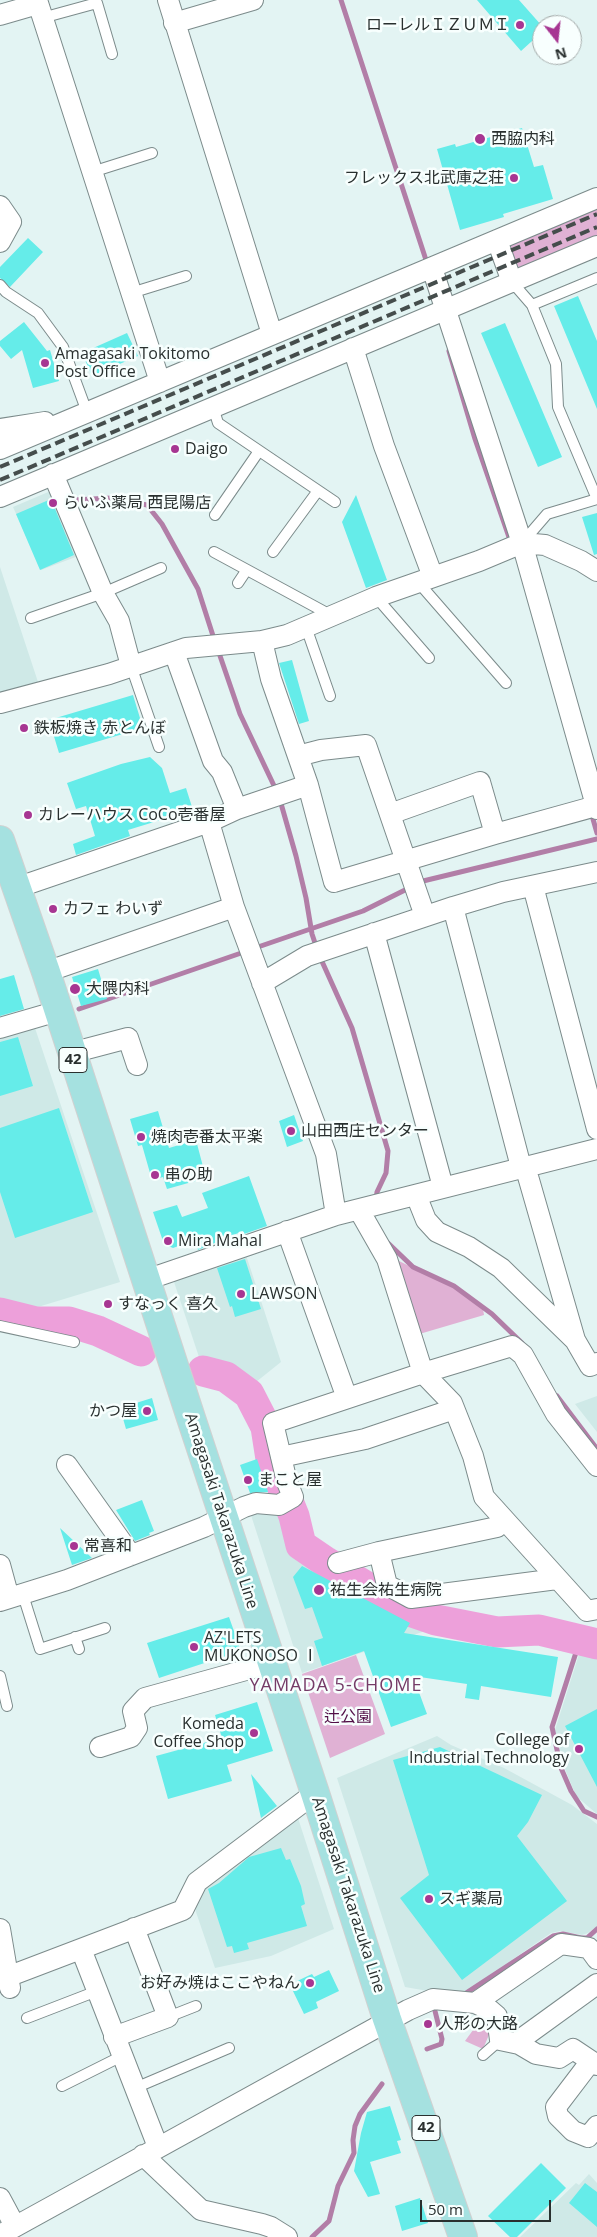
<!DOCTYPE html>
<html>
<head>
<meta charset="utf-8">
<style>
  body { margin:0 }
  #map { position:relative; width:597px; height:2237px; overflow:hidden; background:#e3f4f3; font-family:"Open Sans",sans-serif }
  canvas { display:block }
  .north { position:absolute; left:532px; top:15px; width:50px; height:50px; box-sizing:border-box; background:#f8fffe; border:1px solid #a5acab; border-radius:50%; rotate:164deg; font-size:14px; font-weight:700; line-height:20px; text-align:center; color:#29302f }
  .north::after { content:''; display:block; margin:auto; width:18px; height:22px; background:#a73692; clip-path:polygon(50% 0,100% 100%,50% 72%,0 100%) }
  .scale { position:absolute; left:420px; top:2200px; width:131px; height:22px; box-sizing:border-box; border:2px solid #29302f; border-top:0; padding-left:6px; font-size:15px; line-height:18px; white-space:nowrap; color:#29302f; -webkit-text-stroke:4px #f8fffe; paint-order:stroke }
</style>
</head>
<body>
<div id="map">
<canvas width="597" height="2237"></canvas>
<div class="north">N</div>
<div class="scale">50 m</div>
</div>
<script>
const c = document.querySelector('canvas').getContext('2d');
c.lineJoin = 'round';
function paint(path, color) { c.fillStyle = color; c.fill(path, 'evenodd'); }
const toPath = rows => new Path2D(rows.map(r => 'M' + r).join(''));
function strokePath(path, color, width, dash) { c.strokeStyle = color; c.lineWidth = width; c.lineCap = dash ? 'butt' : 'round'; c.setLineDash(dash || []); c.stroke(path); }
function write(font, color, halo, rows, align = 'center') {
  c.font = font + ' "Open Sans","Noto Sans JP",sans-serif'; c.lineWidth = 5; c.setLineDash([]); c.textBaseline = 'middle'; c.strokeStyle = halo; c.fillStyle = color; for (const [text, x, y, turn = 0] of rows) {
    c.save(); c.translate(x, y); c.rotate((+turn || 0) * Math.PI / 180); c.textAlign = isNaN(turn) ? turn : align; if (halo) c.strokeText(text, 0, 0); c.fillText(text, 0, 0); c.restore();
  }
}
paint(toPath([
  [53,490,81,555,41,570,13,507],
  [0,567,39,685,0,696],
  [34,1025,120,1282,28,1310,0,1304,0,1035],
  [246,1255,281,1362,251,1386,240,1377,228,1371,201,1363,173,1279],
  [597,1396,597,1432,575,1404],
  [285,1506,300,1553,428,1626,428,1630,302,1673,249,1509],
  [581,1648,597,1649,597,1814,576,1796,565,1769,555,1730],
  [437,1736,451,1745,504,1768,572,1805,597,1824,597,1926,588,1933,582,1935,560,1931,551,1933,468,1990,451,1995,405,1987,337,1778],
  [297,1815,334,1929,271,1956,215,1968,196,1912,193,1897],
  [589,2174,597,2183,597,2237,520,2237,576,2183,579,2185]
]), '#cfe9e7');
paint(toPath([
  [597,202,597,243,519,276,504,241],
  [397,1260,454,1288,483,1309,484,1315,416,1335],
  [356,1655,385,1734,330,1758,302,1674],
  [484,2015,490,2017,491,2030,483,2049,465,2041]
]), '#e0b1d4');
strokePath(toPath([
  [341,0,426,260],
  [449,351,475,439,511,543],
  [74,500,111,498,147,505,162,524,198,589,215,642],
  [218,650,240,714,277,792],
  [280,800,296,856,306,898,312,934,317,949],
  [591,812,597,833],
  [419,882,597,839],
  [255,948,363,911,409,888],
  [320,957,352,1028,388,1151,386,1173,377,1192,376,1199],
  [79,1009,247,951],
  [388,1243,413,1267,454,1286,492,1314,522,1343],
  [557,1396,597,1449],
  [580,1640,552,1727,561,1768,571,1791,584,1811,597,1817],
  [463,1995,553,1936,563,1934,581,1938,587,1938,597,1929],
  [427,2049,441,2044,442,2039,435,2011],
  [312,2237,329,2221,338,2186,354,2153,353,2140,355,2126,360,2114,382,2084]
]), '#b27ea7', 5);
strokePath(toPath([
  [0,1313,36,1322,69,1322,98,1331,141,1351],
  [203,1371,226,1377,249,1394,266,1427,271,1459,294,1516,301,1545,326,1562,401,1608,436,1620,497,1632,539,1630,597,1644]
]), '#eda0da', 31);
paint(toPath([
  [477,0,519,0,542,26,542,32,521,51],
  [522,128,534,167,543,165,553,199,503,214,504,217,460,230,437,149,455,144,456,147],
  [28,238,43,252,10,287,0,278,0,267],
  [578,296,597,341,597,409,554,306],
  [24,322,47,351,50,350,59,381,33,388,22,350,11,359,0,346,0,341],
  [505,323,562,457,538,467,481,333],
  [127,333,138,356,92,376,82,353],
  [356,495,387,580,366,588,342,522],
  [51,499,74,555,40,570,16,514],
  [597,513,597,554,594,555,582,517],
  [292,660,309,721,299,724,279,663],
  [133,695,143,728,59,753,49,720],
  [150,757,162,768,170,793,186,788,193,810,128,830,130,836,76,855,73,844,95,836,86,806,76,809,67,783,121,764],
  [98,969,107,999,81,1006,72,977],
  [14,975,24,1009,0,1016,0,979],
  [18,1037,33,1086,0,1096,0,1042],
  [59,1108,93,1212,15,1238,0,1192,0,1128],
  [158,1111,169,1148,196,1140,206,1178,167,1189,163,1177,152,1180,142,1145,138,1146,130,1119],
  [294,1115,303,1141,287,1147,279,1121],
  [249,1176,267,1226,244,1234,243,1231,198,1250,195,1240,173,1248,164,1244,153,1212,177,1205,182,1217,208,1208,202,1193],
  [245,1259,261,1309,235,1317,232,1306,230,1307,217,1268],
  [152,1398,158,1420,126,1429,120,1408],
  [257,1459,268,1492,250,1493,240,1465],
  [142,1500,154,1531,149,1533,150,1535,135,1541,116,1510],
  [60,1528,92,1558,72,1565],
  [302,1566,410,1623,404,1633,558,1657,551,1697,481,1686,479,1700,465,1698,467,1684,413,1676,427,1714,391,1727,364,1651,322,1666,314,1641,323,1638,312,1607,305,1609,293,1577],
  [229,1617,241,1651,159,1678,147,1643],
  [257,1702,273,1751,227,1765,232,1781,168,1799,156,1756,222,1738,215,1715],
  [597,1709,597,1787,565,1726],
  [440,1747,542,1795,528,1822,517,1836,567,1901,462,1980,400,1898,429,1875,393,1760],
  [251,1774,277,1806,261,1818],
  [281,1848,286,1860,290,1859,301,1886,305,1904,301,1906,307,1926,247,1943,249,1949,234,1953,232,1946,227,1947,208,1889,219,1883,249,1857],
  [329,1970,339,1991,316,2002,318,2008,304,2014,292,1989,297,1986,295,1982,312,1974,314,1977],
  [390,2106,401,2140,397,2141,401,2153,370,2162,380,2194,368,2197,354,2171,361,2133,367,2112],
  [541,2163,566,2188,517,2237,510,2237,488,2216],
  [585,2183,597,2192,597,2227,569,2203],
  [420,2198,428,2223,402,2231,395,2206]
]), '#65ece9');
const lane = toPath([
  [42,18,97,3,112,54],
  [92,172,152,153],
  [512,282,532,305,556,364,558,407,597,499],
  [0,285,6,292,38,313,63,347,87,412],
  [131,293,186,276],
  [532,305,597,278],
  [213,407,218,423,335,502],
  [215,515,259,451],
  [522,543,547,514,597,499],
  [214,552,323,611,326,619],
  [273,552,317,492],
  [418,582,506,683],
  [238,583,246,571],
  [376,597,429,658],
  [31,618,103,593,161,568],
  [306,627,330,696],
  [131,666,159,747],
  [0,1326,74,1342],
  [23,1595,40,1649,105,1628],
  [75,1637,79,1649],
  [0,1676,7,1706],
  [168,2017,196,2006],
  [27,2018,97,1991],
  [483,2055,500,2040],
  [62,2086,122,2056],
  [135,2088,229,2048]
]);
const street = toPath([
  [37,0,160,382],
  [168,0,272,334],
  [0,15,38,4],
  [174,23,253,0],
  [0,206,11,222,0,242],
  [497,240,512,282],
  [432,268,522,543,597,809],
  [353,348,384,446,433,577],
  [0,429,45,422],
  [0,449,597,198],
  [53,474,103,593,119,621,131,666],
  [0,497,597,246],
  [262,641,271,679,308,785,334,882,495,834,596,806],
  [174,652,213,761,222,772,237,809],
  [0,703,109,674,186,648,262,641,287,635,376,597,479,561,522,543,545,545,581,561,597,571],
  [298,756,321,750,366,745,425,916],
  [390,814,480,782,495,834],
  [209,822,234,907,326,1154,336,1215],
  [533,886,597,1129],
  [16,888,209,822,237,809,308,785],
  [453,907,521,1167],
  [374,933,443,1187],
  [46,972,234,907],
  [262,983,307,956,453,907,503,892,597,872],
  [0,1028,58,1011],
  [71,1053,128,1038,137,1065],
  [525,1166,575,1340,590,1366,597,1363],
  [416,1195,426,1220,437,1232,469,1247,501,1268,575,1340],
  [359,1210,387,1259,423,1373,452,1403,473,1456,484,1497,587,1611,597,1609],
  [287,1231,347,1398],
  [146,1280,336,1215,597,1149],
  [281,1457,365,1439,454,1409],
  [67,1465,131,1555],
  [379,1552,387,1585,411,1598,557,1579],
  [338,1563,379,1552,497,1527,504,1520],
  [0,1565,9,1598],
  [0,1601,67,1580,204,1527,244,1507,256,1503,279,1505,293,1497,287,1482,273,1423,423,1373,512,1346,523,1355,556,1414,597,1466],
  [100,1747,131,1737,137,1728,133,1711,145,1698,271,1663],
  [0,1929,10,1988],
  [81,1949,158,2147],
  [0,1970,15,1974,183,1910,197,1882,315,1793],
  [475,2003,490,2010,497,2016,500,2040,519,2044,536,2054,559,2058,573,2049,597,2065],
  [114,2037,168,2017,134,1928],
  [519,2044,521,2039,597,1984],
  [591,2061,556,2107,558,2116,573,2131,588,2137,597,2126],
  [143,2155,201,2210,262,2224,271,2227,287,2237],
  [0,2198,15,2226],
  [0,2235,408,2010,433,1999,475,2003,561,1944,589,1948,597,1959]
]);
const primary = toPath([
  [0,840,46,972,191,1418,315,1793,387,2019,463,2237]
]);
strokePath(lane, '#7c8b8b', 12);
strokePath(street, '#7c8b8b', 22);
strokePath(primary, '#d0d1d1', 30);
strokePath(lane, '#fff', 10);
strokePath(street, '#fff', 20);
strokePath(primary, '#a5e1e0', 28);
strokePath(toPath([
  [0,467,597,214],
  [0,480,597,227]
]), '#454d4c', 4, [10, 5]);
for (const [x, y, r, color] of [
  [520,25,5,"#a73692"],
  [480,139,6,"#a73692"],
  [514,178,5,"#a73692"],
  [45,363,5,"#a73692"],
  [175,449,5,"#a73692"],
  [53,503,5,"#a73692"],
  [24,728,5,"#a73692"],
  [28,815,5,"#a73692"],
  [53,909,5,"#a73692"],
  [75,989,6,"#a73692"],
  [291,1131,5,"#a73692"],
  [141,1137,5,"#a73692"],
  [155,1175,5,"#a73692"],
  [168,1241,5,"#a73692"],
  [241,1294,5,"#a73692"],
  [108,1304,5,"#a73692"],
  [147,1411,5,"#a73692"],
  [248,1480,5,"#a73692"],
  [74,1546,5,"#a73692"],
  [319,1590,6,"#a73692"],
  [194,1647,5,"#a73692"],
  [254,1733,5,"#a73692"],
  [579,1749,5,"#a73692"],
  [429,1899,5,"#a73692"],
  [310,1983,5,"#a73692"],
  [428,2024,5,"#a73692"]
]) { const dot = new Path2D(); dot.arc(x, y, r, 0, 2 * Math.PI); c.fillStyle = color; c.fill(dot); strokePath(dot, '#f8fffe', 2); }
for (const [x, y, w] of [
  [73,1060,28],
  [426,2128,28]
]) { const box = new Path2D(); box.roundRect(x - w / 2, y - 12.5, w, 25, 4); c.fillStyle = '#f8fffe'; c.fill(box); strokePath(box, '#29302f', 1); }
write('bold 15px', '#29302f', null, [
  ["42",73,1060],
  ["42",426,2128]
]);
write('16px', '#29302f', '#f8fffe', [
  ["ローレルＩＺＵＭＩ",510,25,"right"],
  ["西脇内科",491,139],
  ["フレックス北武庫之荘",504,178,"right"],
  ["Amagasaki Tokitomo",55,354],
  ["Post Office",55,372],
  ["Daigo",185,449],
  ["らいふ薬局 西昆陽店",63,503],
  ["鉄板焼き 赤とんぼ",34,728],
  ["カレーハウス CoCo壱番屋",38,815],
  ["カフェ わいず",63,909],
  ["大隈内科",86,989],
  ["山田西庄センター",301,1131],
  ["焼肉壱番太平楽",151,1137],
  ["串の助",165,1175],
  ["Mira Mahal",178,1241],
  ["LAWSON",251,1294],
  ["すなっく 喜久",118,1304],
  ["かつ屋",137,1411,"right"],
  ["まこと屋",258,1480],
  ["常喜和",84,1546],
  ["祐生会祐生病院",330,1590],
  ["AZ'LETS",204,1638],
  ["MUKONOSO Ⅰ",204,1656],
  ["Komeda",244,1724,"right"],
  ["Coffee Shop",244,1742,"right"],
  ["College of",569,1740,"right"],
  ["Industrial Technology",569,1758,"right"],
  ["スギ薬局",439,1899],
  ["お好み焼はここやねん",300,1983,"right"],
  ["人形の大路",438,2024]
], 'left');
write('16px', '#29302f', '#f8fffe', [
  ["Amagasaki Takarazuka Line",221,1511,72],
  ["Amagasaki Takarazuka Line",348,1895,72]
]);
write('16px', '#520f47', '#f8fffe', [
  ["辻公園",348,1717]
]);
c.letterSpacing = '1px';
write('18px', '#753c68', '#f8fffe', [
  ["YAMADA 5-CHOME",336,1686]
]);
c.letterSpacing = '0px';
</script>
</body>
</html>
